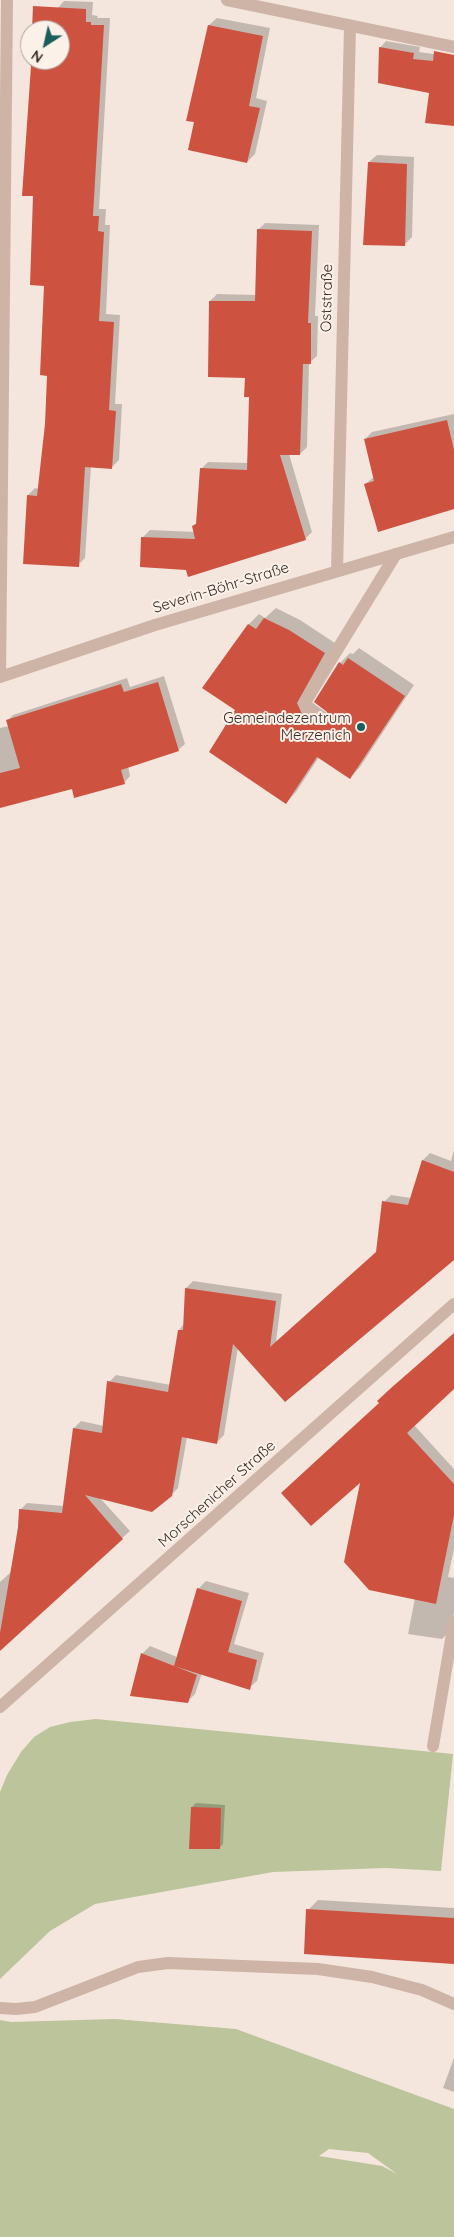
<!DOCTYPE html>
<html>
<head>
<meta charset="utf-8">
<style>
  body { margin:0 }
  #map { position:relative; width:454px; height:2237px; overflow:hidden; background:#f4e6dd; font-family:Quicksand,sans-serif }
  canvas { display:block }
  .north { position:absolute; left:20px; top:20px; width:50px; height:50px; box-sizing:border-box; background:#fbf1e9; border:1px solid #ada29c; border-radius:50%; rotate:215deg; font-size:14px; font-weight:700; line-height:20px; text-align:center; color:#392c28 }
  .north::after { content:''; display:block; margin:auto; width:18px; height:22px; background:#1a5e5b; clip-path:polygon(50% 0,100% 100%,50% 72%,0 100%) }
</style>
</head>
<body>
<div id="map">
<canvas width="454" height="2237"></canvas>
<div class="north">N</div>
</div>
<script>
const c = document.querySelector('canvas').getContext('2d');
c.lineJoin = 'round';
function paint(path, color) { c.fillStyle = color; c.fill(path, 'evenodd'); }
const toPath = rows => new Path2D(rows.map(r => 'M' + r).join(''));
function strokePath(path, color, width, dash) { c.strokeStyle = color; c.lineWidth = width; c.lineCap = dash ? 'butt' : 'round'; c.setLineDash(dash || []); c.stroke(path); }
function write(font, color, halo, rows, align = 'center') {
  c.font = font + ' Quicksand,sans-serif'; c.lineWidth = 4; c.setLineDash([]); c.textBaseline = 'middle'; c.strokeStyle = halo; c.fillStyle = color; for (const [text, x, y, turn = 0] of rows) {
    c.save(); c.translate(x, y); c.rotate((+turn || 0) * Math.PI / 180); c.textAlign = isNaN(turn) ? turn : align; if (halo) c.strokeText(text, 0, 0); c.fillText(text, 0, 0); c.restore();
  }
}
paint(toPath([
  [96,1719,453,1754,441,1871,386,1868,273,1872,95,1904,50,1931,0,1979,0,1792,7,1775,21,1752,34,1737,50,1727,70,1722],
  [115,2019,236,2029,454,2109,454,2237,0,2237,0,2020,11,2022],
  [329,2149,368,2153,397,2174,382,2166,319,2156]
]), '#bbc49b');
paint(toPath([
  [64,1,93,2,92,15,98,16,97,18,110,18,99,209,106,209,105,225,110,225,106,314,120,315,115,404,122,404,119,460,112,467,91,466,85,558,78,565,28,495,35,488,39,489,46,424,48,374,45,285,35,195,32,60,60,60,60,30,39,30],
  [217,18,270,28,256,98,267,101,255,154,247,162,195,121,188,120,209,25],
  [386,41,420,47,419,52,454,57,454,125,430,92,380,48],
  [377,155,414,157,412,237,405,244,369,162],
  [265,223,319,225,315,316,318,316,317,356,309,363,307,447,300,454,289,454,312,532,305,539,187,569,143,537,150,530,195,532,193,526,198,522,201,469,208,462,248,463,250,395,246,376,210,301,217,294,256,295,258,230],
  [454,414,454,508,365,484,374,477,365,439,372,432],
  [276,608,300,620,335,643,307,692,313,703,331,716,340,663,350,653,353,654,359,648,414,685,360,767,350,777,319,757,296,792,286,803,237,709,248,625,259,614,265,618],
  [164,676,185,744,178,750,128,766,130,776,124,783,73,788,0,806,0,728,9,726,7,721,13,715,127,678,130,687],
  [454,1150,454,1259,286,1401,238,1347,224,1435,217,1442,187,1437,178,1488,171,1495,100,1498,130,1531,0,1650,0,1582,12,1571,20,1510,27,1503,64,1506,74,1428,81,1421,104,1426,109,1382,116,1375,171,1385,179,1330,184,1324,186,1288,193,1281,282,1294,276,1342,377,1252,384,1202,391,1195,411,1198,423,1160,430,1153,451,1161],
  [454,1351,454,1388,414,1425,454,1469,454,1549,448,1577,454,1578,454,1613,450,1631,442,1639,408,1634,415,1598,362,1480],
  [206,1581,249,1593,234,1644,264,1653,257,1681,249,1688,202,1673,195,1694,187,1702,142,1654,150,1646,177,1657,198,1589],
  [196,1803,225,1805,223,1844,219,1848,192,1807],
  [318,1900,454,1908,454,1963,308,1910],
  [454,2058,454,2092,443,2088]
]), '#0003');
paint(toPath([
  [33,6,86,9,86,22,91,22,91,25,104,25,93,216,99,216,98,231,104,232,99,321,114,322,109,410,116,411,112,469,85,467,79,567,23,564,27,495,37,496,45,424,47,376,40,375,44,286,30,285,33,196,22,196,31,66,30,65,30,58,30,60,60,60,60,30,32,30],
  [208,25,263,36,249,106,260,108,247,163,188,150,194,122,186,121],
  [379,47,414,53,413,59,433,61,434,51,454,55,454,126,425,123,429,93,378,83],
  [368,162,407,164,405,246,363,245],
  [257,229,312,231,308,323,311,323,311,364,303,364,300,455,280,455,306,540,188,577,186,570,140,567,141,537,195,539,192,526,196,524,200,468,247,470,249,397,244,397,245,378,208,377,209,301,255,301],
  [447,420,454,450,454,509,378,532,364,484,374,481,364,439],
  [264,618,289,630,325,653,297,703,302,714,317,725,326,725,330,718,327,712,314,702,339,662,343,665,348,658,405,696,350,779,317,757,286,804,209,752,235,710,202,688,248,624,256,629],
  [158,682,179,751,121,770,125,784,74,798,72,789,0,808,0,773,20,768,6,720,121,684,124,692],
  [422,1160,454,1172,454,1260,285,1402,233,1344,217,1444,182,1437,172,1496,152,1512,85,1495,123,1539,0,1651,0,1633,18,1528,19,1509,62,1513,73,1428,102,1433,107,1381,168,1392,178,1330,183,1330,185,1288,276,1301,270,1347,376,1252,382,1201,408,1205],
  [454,1333,454,1389,407,1433,454,1484,454,1515,436,1604,369,1590,344,1562,360,1483,311,1526,281,1493,379,1403,377,1401,391,1388],
  [197,1588,242,1601,228,1652,257,1660,250,1690,174,1666],
  [141,1653,197,1675,188,1703,130,1696],
  [191,1807,221,1808,220,1849,189,1849],
  [306,1909,454,1918,454,1964,304,1954]
]), '#ce5240');
strokePath(toPath([
  [322,718,309,709,305,703,307,699,396,554],
  [0,2008,16,2009,35,2007,138,1967,168,1963,318,1969,372,1977,422,1990,454,2004]
]), '#cdb4a7', 12);
strokePath(toPath([
  [227,0,454,47],
  [337,571,350,27],
  [0,677,7,0],
  [0,677,155,625,454,537],
  [0,1707,454,1304],
  [433,1746,454,1622]
]), '#cdb4a7', 12);
for (const [x, y, r, color] of [
  [361,727,5,"#1a5e5b"]
]) { const dot = new Path2D(); dot.arc(x, y, r, 0, 2 * Math.PI); c.fillStyle = color; c.fill(dot); strokePath(dot, '#fbf1e9', 2); }
write('15px', '#392c28', '#fbf1e9', [
  ["Oststraße",327,298,-89],
  ["Severin-Böhr-Straße",221,588,-17],
  ["Morschenicher Straße",217,1494,-42]
]);
write('15px', '#392c28', '#fbf1e9', [
  ["Gemeindezentrum",351,718],
  ["Merzenich",351,735]
], 'right');
</script>
</body>
</html>
